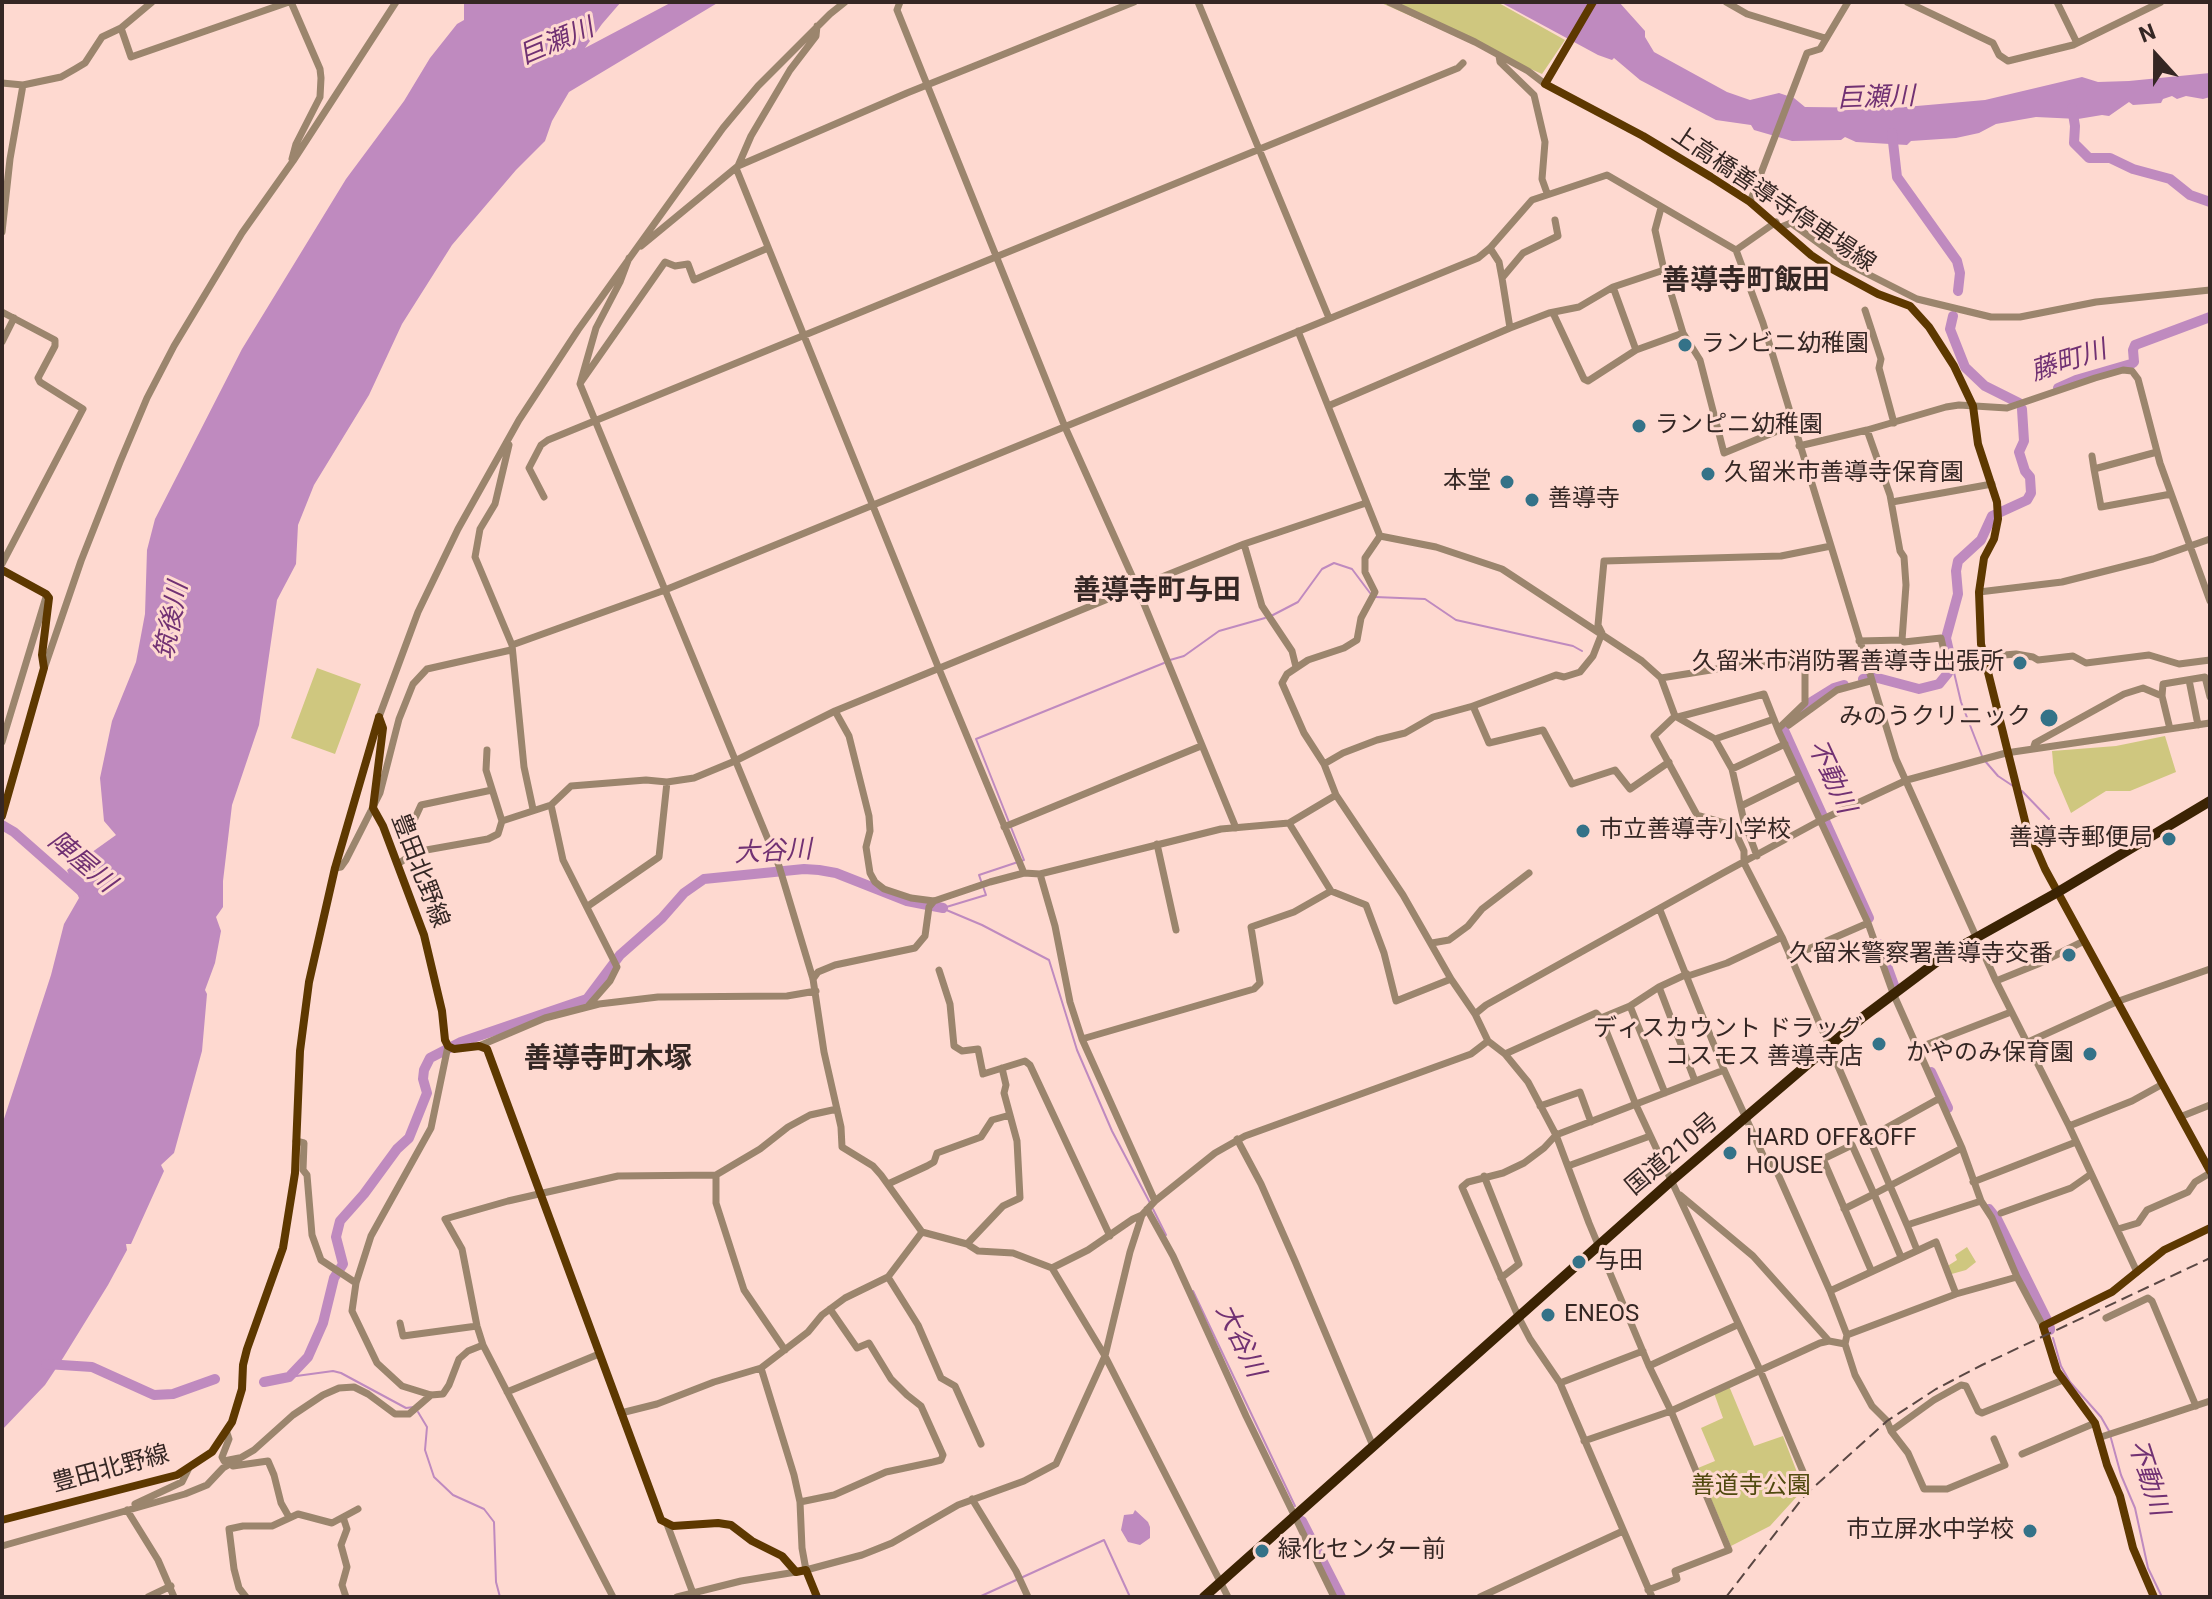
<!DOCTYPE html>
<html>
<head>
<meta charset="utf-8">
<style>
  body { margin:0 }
  #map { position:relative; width:2212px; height:1599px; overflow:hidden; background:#fed9d0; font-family:Roboto,sans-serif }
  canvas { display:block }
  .frame { position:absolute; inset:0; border:4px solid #352724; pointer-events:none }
  .north { position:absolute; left:2116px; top:16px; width:80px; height:80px; -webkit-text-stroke:6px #fed9d0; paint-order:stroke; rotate:339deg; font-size:22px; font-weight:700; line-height:32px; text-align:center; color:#352724 }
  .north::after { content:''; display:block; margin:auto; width:28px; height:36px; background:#352724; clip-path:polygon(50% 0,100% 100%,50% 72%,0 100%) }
</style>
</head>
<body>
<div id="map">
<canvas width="2212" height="1599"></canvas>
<div class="frame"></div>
<div class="north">N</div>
</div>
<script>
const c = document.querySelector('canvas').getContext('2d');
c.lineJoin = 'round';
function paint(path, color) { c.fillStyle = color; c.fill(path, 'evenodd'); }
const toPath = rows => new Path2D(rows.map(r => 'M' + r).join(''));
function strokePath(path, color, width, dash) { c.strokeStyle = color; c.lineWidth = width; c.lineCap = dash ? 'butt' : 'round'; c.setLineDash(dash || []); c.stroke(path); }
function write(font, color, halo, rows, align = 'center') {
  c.font = font + ' Roboto,"Noto Sans JP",sans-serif'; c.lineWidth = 6; c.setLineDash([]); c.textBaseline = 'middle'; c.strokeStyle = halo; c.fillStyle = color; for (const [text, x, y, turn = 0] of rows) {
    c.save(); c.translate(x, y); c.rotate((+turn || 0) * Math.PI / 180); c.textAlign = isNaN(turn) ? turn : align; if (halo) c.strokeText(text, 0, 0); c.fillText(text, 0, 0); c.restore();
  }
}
paint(toPath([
  [1379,2,1497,2,1565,40,1542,74],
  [317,668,361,684,335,754,291,738],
  [2165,736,2176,772,2130,791,2106,791,2071,813,2054,773,2052,751,2116,746],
  [1967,1247,1976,1262,1966,1270,1948,1275,1946,1267,1957,1260,1955,1255],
  [1729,1386,1754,1446,1783,1436,1800,1480,1801,1492,1770,1526,1731,1546,1698,1468,1715,1461,1701,1428,1723,1418,1714,1393]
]), '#cfc77f');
paint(toPath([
  [464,2,621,2,602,24,585,48,672,2,719,2,569,92,552,121,545,141,516,170,452,245,402,324,369,395,314,485,298,525,296,564,277,600,259,725,232,805,223,881,223,907,216,917,221,931,215,963,205,990,207,994,202,1051,174,1153,161,1165,164,1171,131,1244,126,1244,127,1250,108,1285,63,1358,45,1385,2,1430,2,1125,51,975,64,924,79,898,67,870,116,835,104,821,100,778,112,721,136,662,145,614,147,550,155,519,242,349,346,179,404,101,430,58,457,24,464,20],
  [1500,2,1619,2,1645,31,1645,37,1654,52,1727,92,1750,100,1779,93,1794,98,1805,107,1894,108,1985,100,2082,77,2098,82,2129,81,2210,73,2210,97,2203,99,2186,96,2177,99,2172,96,2163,99,2161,103,2133,105,2129,102,2109,116,2102,115,2078,119,2036,117,1996,124,1979,133,1956,138,1911,141,1907,145,1856,142,1845,137,1841,140,1792,141,1754,130,1751,125,1716,120,1640,80,1614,58,1612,60,1598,55],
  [1135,1510,1148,1522,1150,1527,1150,1538,1140,1545,1128,1542,1121,1530,1124,1515,1133,1514]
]), '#bf8abf');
strokePath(toPath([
  [1375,597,1425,599,1456,620,1573,646,1582,651],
  [1271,616,1298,602,1322,569,1334,563,1352,569,1370,593],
  [1170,660,1184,656,1219,631,1265,618],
  [1952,664,1961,702,1982,756],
  [1985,761,1998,776,2013,786],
  [2022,791,2049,819],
  [943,908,986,895,979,875,1024,860,976,739,1164,663],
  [944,909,982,925,1049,960,1077,1050,1112,1131,1150,1203],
  [1153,1209,1166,1235],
  [1193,1291,1295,1506],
  [2053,1338,2061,1366,2070,1382,2101,1417,2109,1431,2121,1475,2135,1508,2148,1568,2162,1597],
  [289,1377,333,1371,341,1373,406,1408,414,1407],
  [418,1412,427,1427,425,1450,434,1477,453,1495,484,1509,494,1522,496,1582,500,1597],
  [979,1597,1104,1540,1130,1597]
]), '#bf8abf', 2);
strokePath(toPath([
  [2072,108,2075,126,2074,143,2089,158,2110,158,2133,169,2170,179,2190,195,2210,202],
  [1892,133,1897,177,1957,261,1960,273,1958,291],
  [1953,316,1950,329,1965,367,1985,386,2019,403],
  [2058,388,2076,380,2131,364,2134,362,2133,350,2135,345,2210,317],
  [1863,679,1874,677,1919,689,1939,684,1948,673,1952,664,1946,638,1958,594,1956,571,1958,561,1981,540,1992,516,2027,500,2031,493,2030,477,2025,471,2019,452,2024,441,2022,409],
  [1844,685,1834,688,1805,706,1783,728,1869,918],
  [2,825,14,832,81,891],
  [1879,944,1895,988],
  [1931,1072,1948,1108],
  [1989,1209,1997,1219,2047,1320],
  [2050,1328,2050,1330],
  [46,1364,92,1367,154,1395,173,1394,215,1379],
  [264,1382,289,1377,308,1357,323,1323,334,1278,343,1264,336,1237,340,1221,364,1194,397,1149,409,1138,427,1093,423,1079,424,1070,430,1058,461,1042,587,999,620,955,662,918,684,893,704,879,804,869,819,870,836,873,907,901,943,908],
  [1302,1521,1341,1597]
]), '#bf8abf', 10);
strokePath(toPath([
  [291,2,320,69,321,78,320,97,296,144,292,159],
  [900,2,897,10,1065,427,1137,587,1236,828],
  [1198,2,1329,318],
  [1389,2,1475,42,1528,71,1545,84],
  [1726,2,1747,14,1825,38],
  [1907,2,1993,43,1999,55,2008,61,2073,45,2161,2],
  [2057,2,2077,43],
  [121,28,131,57,289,2],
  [1499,56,1500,62,1534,95,1545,142,1542,179,1547,193],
  [2,83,23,85,61,77,75,69,85,63,102,37,121,28,152,2],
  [738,166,751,136,790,70,816,36,817,26],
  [736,168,939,669,1024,873],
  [1750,202,1807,53,1820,49,1848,2],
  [1661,208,1655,230,1664,270,1683,333,1700,360,1724,453,1792,425],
  [1781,227,1791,223,1844,262,1917,299,1991,317,2020,317,2096,302,2210,290],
  [2,232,10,159,23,85],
  [641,246,738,166,907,93,1134,2],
  [1490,248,1499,262,1502,278],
  [1736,250,1776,222],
  [629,258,620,282,596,328,580,384,779,866,813,979,824,1052,841,1127,842,1147,873,1166,881,1175,922,1232,967,1244,978,1251,1013,1253,1052,1268,1105,1356,1228,1597],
  [1613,287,1636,350],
  [1865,310,1881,359,1879,368,1894,423],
  [2,312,55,340,55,346,38,378,40,382,83,409,2,564],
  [1553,313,1584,379,1588,381,1636,350,1683,333],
  [1510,328,1502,278,1523,253,1558,236,1555,220],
  [1298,331,1380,536],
  [2,342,14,318],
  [581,382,665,262,675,266,688,264,694,280,768,248],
  [1328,406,1510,328,1549,313,1579,307,1613,287,1664,270],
  [509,445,495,504,480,529,475,557,512,645,524,767,533,809],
  [1799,446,1867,430,1946,407,1959,405,2007,408,2095,378,2123,370,2132,371,2138,379,2160,463,2210,601],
  [2157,452,2094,469,2101,507,2171,494],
  [2092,456,2094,469],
  [544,497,529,468,541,445,548,440,1458,68,1463,63],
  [1892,502,1992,484],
  [1380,536,1365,558,1365,572,1375,592,1361,618,1357,640,1344,648,1308,660,1287,674,1282,683,1304,733,1324,764,1336,795,1403,895,1451,979,1475,1014,1488,1041,1505,1054,1528,1082,1556,1135,1589,1223,1649,1366,1671,1411,1729,1550,1675,1571,1677,1579,1648,1590],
  [1380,536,1436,547,1502,569,1642,661,1661,678,1675,716,1715,739,1732,769,1744,821,1757,856],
  [1244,544,1262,606,1292,651,1296,667],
  [1979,592,2062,582,2153,559,2210,539],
  [1902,640,1904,642,1941,638,1946,660,2016,654,2033,657,2038,660,2073,656,2086,663,2149,655,2179,664,2210,660],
  [1859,641,1902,640,1906,585,1904,557,1900,551,1890,495,1867,430],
  [512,645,665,590,1478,258,1490,248,1532,200,1607,175,1736,250,1763,323,1896,759,1996,981,2069,1126,2137,1272],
  [45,666,81,561,120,462,147,398,174,346,242,233,293,161,396,2],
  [1661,678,1748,664,1773,663,1805,667,1865,661],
  [2189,680,2198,725],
  [1473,706,1489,743,1543,730,1572,784,1615,770,1630,789,1669,762],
  [835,711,849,736,869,816,870,831,866,847,870,873,875,882,884,889,911,898,934,901,990,882,1024,873,1040,874,1221,829,1289,823,1336,795],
  [1675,716,1654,736,1697,815,1732,825,1744,851,1744,863,1782,937,1907,1225],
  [379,717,418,612,458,529,519,420,578,330,723,128,758,86,830,14,845,2],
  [1678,717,1764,694,1779,732,1868,923,1893,993,1962,1148,1981,1201,1992,1218,2017,1277,2043,1326],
  [1789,725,1837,690,1870,681],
  [1778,729,1805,703,1805,667],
  [2170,729,2162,696,2163,684,2205,677,2210,697],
  [1715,739,1774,719],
  [2,742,46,597],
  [2033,749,2035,743,2124,694,2143,688,2162,696],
  [487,750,486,770,502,821],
  [1324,764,1343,753,1377,740,1405,733,1433,717,1473,706,1556,675,1564,677,1580,672,1593,656,1602,633,1598,625,1604,561,1781,556,1831,546],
  [1732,769,1785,744],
  [551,805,563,860,617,967,610,981,589,1005],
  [1741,806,1800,777],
  [1289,823,1331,891,1366,905,1384,953,1396,1001,1451,979],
  [1004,827,1201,746],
  [1157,844,1176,930],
  [415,852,410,829,421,805,492,790],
  [398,864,415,852,488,839,498,834,502,821,551,805,571,786,646,780,667,782,694,778,735,761,835,711,1137,587,1244,544,1366,503],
  [335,868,341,867,346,860,380,793,399,719,413,684,427,669,511,650],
  [1040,874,1055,926,1070,1002,1082,1039,1155,1201],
  [588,906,659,857,667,782],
  [1660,910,1724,1070,1767,1164,1773,1163,1830,1291,1847,1335,1845,1344,1855,1375,1872,1406,1887,1421,1891,1431,1908,1453,1924,1489,1947,1489,2005,1465,1994,1439],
  [1432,943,1449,940,1468,926,1482,909,1529,873],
  [1790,957,1868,923],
  [939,970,950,1004,954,1046,962,1051,978,1049,983,1074,1025,1061,1030,1065,1110,1236],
  [1687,974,1659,987,1630,1006,1601,1018,1636,1105,1760,1370,1804,1474],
  [1688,976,1727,963,1782,937],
  [813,979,818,972,835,965,915,948,925,936,929,907,934,901],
  [1996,981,2038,964,2084,941],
  [1659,987,1695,1081],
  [1630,1006,1665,1093],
  [1475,1014,1486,1005,1723,873,1821,820,1907,780,2006,753,2210,723],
  [1082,1039,1254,989,1260,983,1251,927,1294,912,1331,891],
  [2026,1043,2116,1002,2210,969],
  [448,1046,431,1128,371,1236,356,1283,352,1311,377,1363,402,1386,431,1395,443,1394,449,1385,459,1359,468,1351,483,1345],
  [479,1046,545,1018,599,1004,658,997,787,996,816,991],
  [1923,1046,2011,1012],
  [1505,1054,1596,1013,1601,1018],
  [1540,1106,1580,1092,1591,1122],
  [2180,1117,2210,1105],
  [2069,1126,2132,1101,2161,1085],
  [1868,1138,1940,1098],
  [1237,1139,1261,1184,1295,1261,1373,1446],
  [296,1141,304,1143,303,1170,307,1175,312,1235,321,1260,356,1283],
  [1568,1166,1650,1136],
  [716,1175,716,1203,744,1290,785,1350],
  [1484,1176,1519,1264,1501,1278],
  [1973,1182,2076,1142],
  [888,1184,927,1166,934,1162,937,1153,981,1137,992,1120,1010,1115],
  [1680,1195,1753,1256,1829,1341],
  [1147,1209,1173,1256,1246,1416,1334,1597],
  [1844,1209,1874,1194,1901,1257],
  [2001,1213,2071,1188,2091,1174],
  [2118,1229,2138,1223,2147,1210,2188,1192,2195,1182,2210,1173],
  [967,1244,1003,1206,1020,1198,1017,1141,1004,1093,1006,1085,1002,1068],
  [1917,1250,1907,1225,1981,1201],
  [1052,1268,1088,1250,1133,1219,1142,1215],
  [1871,1270,1823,1159,1852,1145,1874,1194,1962,1148],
  [888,1277,918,1325,941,1378,955,1386,981,1444],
  [1830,1291,1936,1242,1956,1294],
  [2106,1318,2148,1298,2152,1301,2196,1406],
  [400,1323,403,1336,477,1326],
  [1847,1335,1956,1294,2017,1277],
  [1649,1366,1737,1325],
  [761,1368,794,1475,800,1502,802,1548,806,1570,862,1555,892,1543,958,1505,1024,1481,1056,1464,1105,1356,1130,1252,1142,1215,1155,1201,1215,1153,1245,1136,1471,1054,1488,1041],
  [1560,1383,1643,1351],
  [507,1392,599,1354],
  [621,1413,657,1404,714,1382,761,1368,808,1332,822,1315,845,1298,888,1277,922,1232],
  [1891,1431,1934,1400,1961,1385,1966,1386,1978,1411,1982,1413,2063,1380],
  [227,1433,229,1439,222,1457,224,1461,239,1458],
  [2101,1437,2210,1401],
  [1584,1441,1671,1411,1820,1343,1829,1341,1845,1344],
  [2022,1454,2095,1423],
  [233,1466,268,1461,274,1475,281,1503,289,1517],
  [972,1499,1016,1571,1028,1597],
  [800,1502,834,1495,886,1472,933,1462,941,1460,943,1455,921,1406,907,1395,891,1379,869,1343,857,1348,830,1309],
  [135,1504,182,1482,188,1470],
  [127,1510,158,1560,174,1597],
  [343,1517,347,1529,341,1545,347,1567,342,1585,346,1597],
  [667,1524,694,1596],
  [2,1546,185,1494,207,1485,223,1468,254,1450,293,1415,323,1395,339,1388,354,1387,368,1394,395,1414,409,1414,431,1395],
  [148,1597,171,1586],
  [246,1597,239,1588,234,1569,229,1529,243,1526,272,1526,298,1514,332,1523,358,1509],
  [613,1597,483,1345,477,1326,462,1249,445,1219,508,1201,618,1176,716,1175,760,1149,788,1127,810,1115,837,1109],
  [677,1597,741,1581,796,1572],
  [1480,1597,1623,1531],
  [1652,1597,1560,1383,1530,1339,1518,1316,1462,1187,1468,1182,1503,1173,1524,1163,1544,1148,1556,1135,1724,1070]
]), '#9b856d', 7);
strokePath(toPath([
  [1593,2,1545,84,1643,136,1711,177,1750,202,1811,255,1832,269,1878,294,1910,306,1929,327,1954,366,1973,406,1978,444,1997,502,1998,519,1994,539,1984,558,1979,592,1981,644,2026,825,2045,869,2210,1171],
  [2,570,46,594,49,598,42,655,44,668,2,816],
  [379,717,383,728,373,808,383,826,424,935,442,1011,445,1040,448,1046,454,1049,479,1046,487,1049,661,1520,673,1526,718,1523,731,1525,752,1541,782,1556,796,1572,806,1570,817,1597],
  [2,1520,177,1475,212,1452,232,1422,242,1389,243,1365,247,1349,283,1248,295,1173,300,1051,309,982,335,868,379,717],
  [2154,1597,2133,1548,2120,1496,2107,1465,2095,1423,2057,1371,2043,1326,2112,1292,2164,1250,2210,1228]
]), '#5d3800', 8);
strokePath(toPath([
  [1204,1597,1671,1181,1863,1017,1947,954,2058,892,2210,801]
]), '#3b2303', 10);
strokePath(toPath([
  [1726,1597,1805,1495,1887,1421,1936,1389,1982,1365,2210,1258]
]), '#5a4743', 2, [12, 6]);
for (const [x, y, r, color] of [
  [1685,345,8,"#347288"],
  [1639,426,8,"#347288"],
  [1708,474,8,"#347288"],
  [1507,482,8,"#347288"],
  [1532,500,8,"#347288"],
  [2020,663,8,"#347288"],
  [2049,718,10,"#347288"],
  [1583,831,8,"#347288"],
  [2169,839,8,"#347288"],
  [2069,955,8,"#347288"],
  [1879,1044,8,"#347288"],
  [2090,1054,8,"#347288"],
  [1730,1153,8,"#347288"],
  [1579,1262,8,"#347288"],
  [1548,1315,8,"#347288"],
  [2030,1531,8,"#347288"],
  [1262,1551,8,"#347288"]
]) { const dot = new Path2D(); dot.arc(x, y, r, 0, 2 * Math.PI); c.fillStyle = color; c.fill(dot); strokePath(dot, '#fed9d0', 3); }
write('24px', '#352724', '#fed9d0', [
  ["上高橋善導寺停車場線",1773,200,34],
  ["豊田北野線",419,871,69],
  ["国道210号",1673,1155,-40],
  ["豊田北野線",111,1470,-15]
]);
write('24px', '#352724', '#fed9d0', [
  ["ランビニ幼稚園",1701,345],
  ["ランピニ幼稚園",1655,426],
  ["久留米市善導寺保育園",1724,474],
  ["本堂",1491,482,"right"],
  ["善導寺",1548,500],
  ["久留米市消防署善導寺出張所",2004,663,"right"],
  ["みのうクリニック",2031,718,"right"],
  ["市立善導寺小学校",1599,831],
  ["善導寺郵便局",2153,839,"right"],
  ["久留米警察署善導寺交番",2053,955,"right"],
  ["ディスカウント ドラッグ",1863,1030,"right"],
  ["コスモス 善導寺店",1863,1058,"right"],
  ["かやのみ保育園",2074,1054,"right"],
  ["HARD OFF&OFF",1746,1139],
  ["HOUSE",1746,1167],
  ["与田",1595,1262],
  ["ENEOS",1564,1315],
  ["市立屏水中学校",2014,1531,"right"],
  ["緑化センター前",1278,1551]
], 'left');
write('24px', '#50490f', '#fed9d0', [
  ["善道寺公園",1751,1487]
]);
write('italic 26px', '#713173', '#fed9d0', [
  ["巨瀬川",557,43,-23],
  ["巨瀬川",1876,99,-2],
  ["藤町川",2069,362,-18],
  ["筑後川",173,621,-79],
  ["不動川",1830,777,65],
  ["大谷川",773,853,-3],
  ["陣屋川",81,863,40],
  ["大谷川",1239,1341,64],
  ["不動川",2147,1478,72]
]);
write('bold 28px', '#352724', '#fed9d0', [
  ["善導寺町飯田",1746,282],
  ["善導寺町与田",1157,592],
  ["善導寺町木塚",608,1060]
]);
</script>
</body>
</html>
